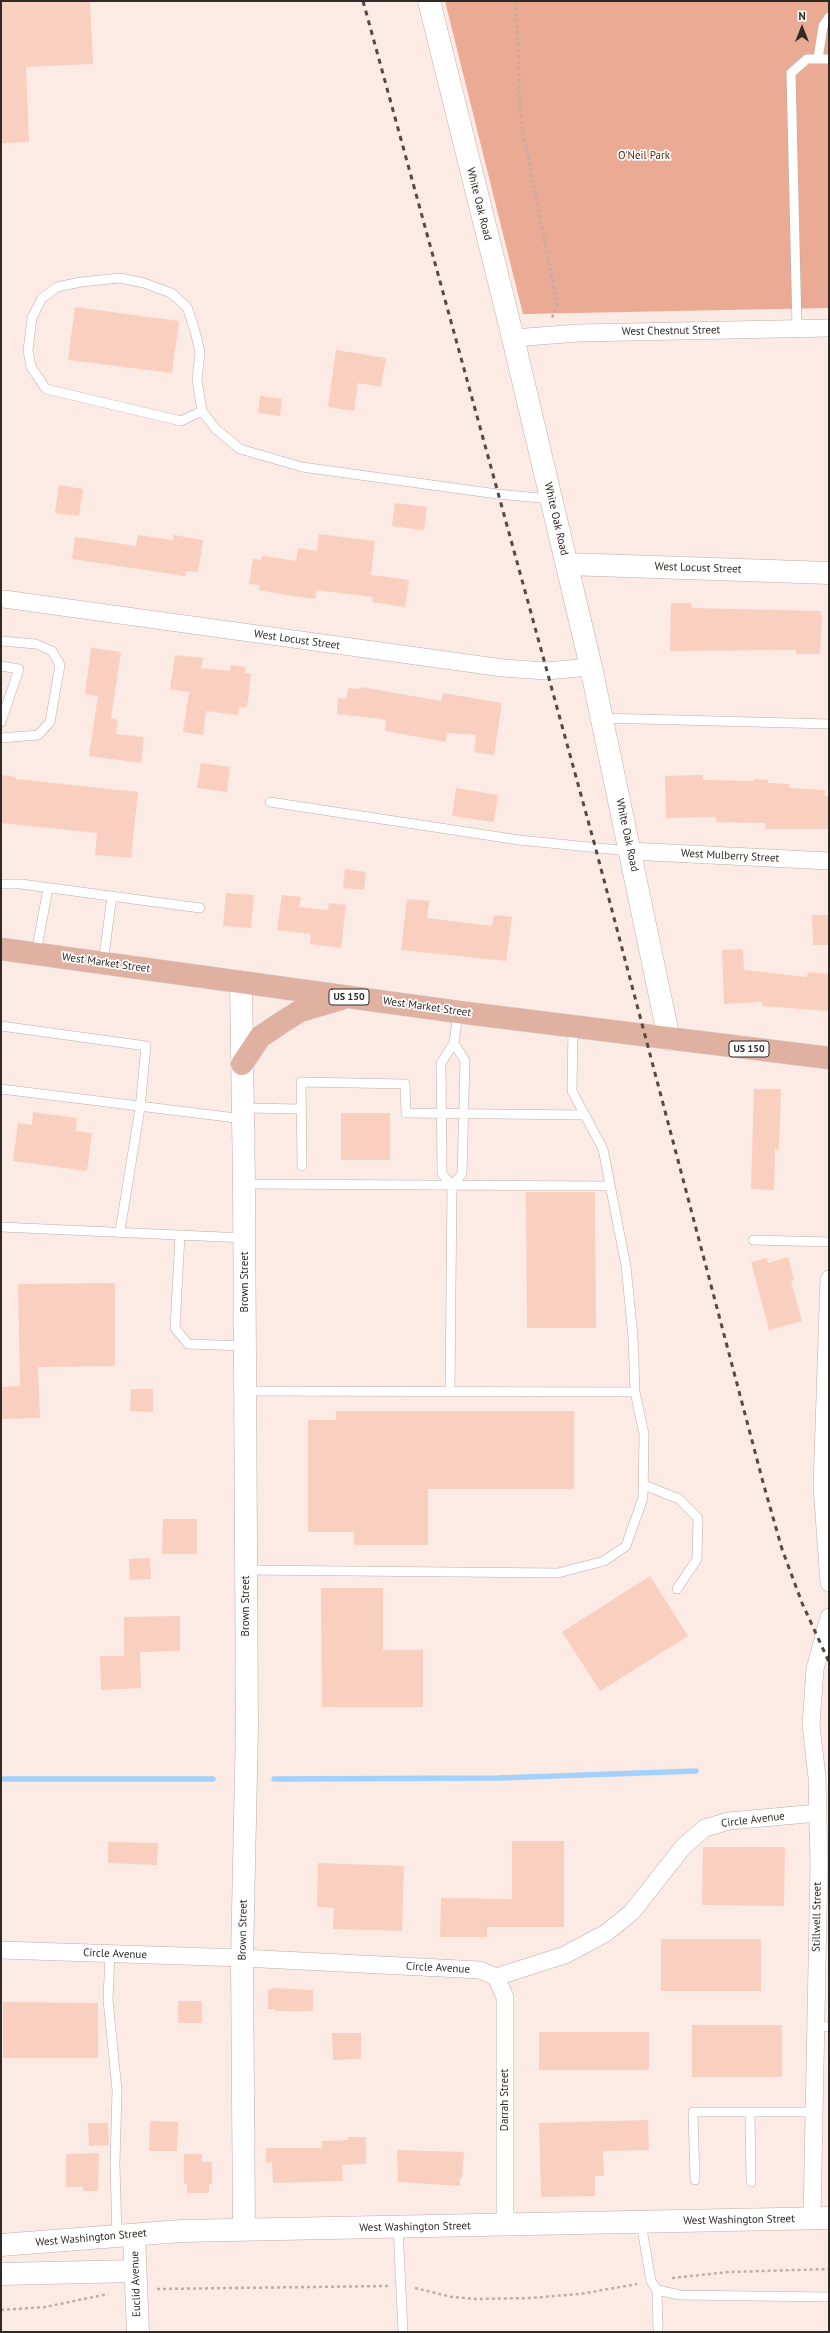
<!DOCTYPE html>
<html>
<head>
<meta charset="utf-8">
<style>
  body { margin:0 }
  #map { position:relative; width:830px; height:2333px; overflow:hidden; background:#fceae4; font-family:"PT Sans",sans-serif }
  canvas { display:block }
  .frame { position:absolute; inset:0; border:2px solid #302a27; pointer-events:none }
  .north { position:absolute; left:782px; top:8px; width:40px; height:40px; -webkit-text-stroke:3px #fff; paint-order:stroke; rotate:0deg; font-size:11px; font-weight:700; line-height:16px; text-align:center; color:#302a27 }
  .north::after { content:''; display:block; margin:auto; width:14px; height:18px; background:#302a27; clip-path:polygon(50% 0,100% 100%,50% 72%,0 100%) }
</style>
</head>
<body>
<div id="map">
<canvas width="830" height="2333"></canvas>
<div class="frame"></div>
<div class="north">N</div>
</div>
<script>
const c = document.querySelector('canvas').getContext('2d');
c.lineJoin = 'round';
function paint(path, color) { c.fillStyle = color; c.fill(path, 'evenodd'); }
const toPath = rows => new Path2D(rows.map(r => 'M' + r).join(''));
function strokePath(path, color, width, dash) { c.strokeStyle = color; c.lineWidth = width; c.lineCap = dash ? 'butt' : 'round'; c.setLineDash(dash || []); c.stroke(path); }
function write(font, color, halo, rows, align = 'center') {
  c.font = font + ' "PT Sans",sans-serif'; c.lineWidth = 3.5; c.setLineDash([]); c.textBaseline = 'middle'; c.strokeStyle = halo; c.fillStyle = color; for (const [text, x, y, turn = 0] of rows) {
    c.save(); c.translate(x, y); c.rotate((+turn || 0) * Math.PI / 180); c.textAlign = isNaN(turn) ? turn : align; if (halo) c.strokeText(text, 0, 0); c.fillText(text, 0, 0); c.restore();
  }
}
paint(toPath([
  [445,1,829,1,829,308,523,314]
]), '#eaaa94');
strokePath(toPath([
  [1,1779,213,1779],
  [274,1779,499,1778,696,1771]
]), '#a4d1fc', 5.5);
paint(toPath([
  [1,1,90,1,93,64,26,67,29,142,1,143],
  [75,307,179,321,172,373,68,360],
  [336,350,386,358,381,387,358,383,354,411,328,407],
  [260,396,282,399,280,416,258,413],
  [59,485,83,489,79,516,55,513],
  [395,503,427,507,424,530,392,526],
  [319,534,375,541,371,575,409,580,405,607,372,602,373,597,317,590,315,599,286,595,259,590,260,585,249,584,253,559,261,560,262,556,296,561,298,548,317,551],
  [138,535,173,540,173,535,203,540,198,572,186,571,185,576,72,559,75,537,136,546],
  [671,603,691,603,692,608,820,611,822,617,820,654,796,654,796,650,670,651],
  [91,648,121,652,111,718,118,720,116,734,144,737,141,763,89,756,98,696,85,694],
  [175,655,203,658,201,668,230,671,231,665,246,667,245,673,251,674,247,708,239,707,238,715,206,711,203,735,183,732,189,692,170,689],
  [361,687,441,701,443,693,502,703,494,755,474,752,476,735,447,733,446,742,385,731,386,721,382,719,337,714,338,698,346,699,348,688,360,689],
  [201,763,230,767,227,792,197,788],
  [1,775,16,777,16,779,138,792,131,858,95,855,97,833,1,823],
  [703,775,703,780,754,781,754,779,768,780,768,783,789,784,789,788,825,790,825,796,829,796,829,829,765,829,765,823,716,822,716,817,666,818,665,776],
  [456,788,498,795,494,822,452,816],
  [345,869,366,872,364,890,343,888],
  [226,893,254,895,251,928,223,926],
  [282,895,301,897,299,907,328,910,329,903,346,905,341,948,310,944,311,934,277,930],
  [407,899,429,901,427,918,492,926,494,915,512,917,506,961,401,950],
  [812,915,829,915,829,945,813,945],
  [743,949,744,970,807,977,808,972,829,974,828,1011,762,1006,762,1002,724,1004,722,950],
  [754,1089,781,1089,779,1149,775,1149,774,1190,751,1189],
  [33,1112,77,1118,76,1131,92,1133,87,1171,13,1161,18,1123,32,1125],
  [341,1113,390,1113,390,1160,341,1160],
  [526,1192,595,1192,596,1328,527,1328],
  [788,1257,794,1280,791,1281,802,1321,769,1330,751,1262,767,1258,768,1263],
  [115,1283,115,1366,38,1367,40,1418,1,1419,1,1387,20,1386,18,1284],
  [131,1389,153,1389,153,1412,130,1411],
  [336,1411,574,1411,574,1489,428,1489,428,1545,354,1545,354,1532,308,1532,308,1420,336,1420],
  [163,1519,197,1519,197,1554,162,1554],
  [150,1558,151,1579,130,1580,129,1559],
  [650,1576,688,1636,600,1691,562,1632],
  [321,1588,383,1588,383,1650,423,1650,423,1707,322,1707],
  [180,1616,180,1651,140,1652,141,1688,101,1690,100,1656,124,1656,124,1617],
  [512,1841,564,1841,564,1927,487,1927,487,1937,440,1937,441,1898,512,1899],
  [108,1842,158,1843,157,1865,108,1863],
  [703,1847,785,1847,784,1906,702,1905],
  [318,1863,404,1866,402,1931,333,1929,334,1908,317,1907],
  [661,1939,761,1939,761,1991,661,1991],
  [275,1988,313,1990,313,2011,275,2011,275,2009,268,2009,268,1990],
  [178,2001,202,2001,202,2023,178,2023],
  [3,2002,98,2003,98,2058,3,2058],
  [692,2025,782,2025,782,2077,692,2077],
  [539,2032,649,2032,649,2070,539,2070],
  [332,2033,361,2033,361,2059,333,2060],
  [648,2120,649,2150,603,2151,604,2176,595,2176,595,2196,541,2197,539,2123],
  [150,2121,178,2122,177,2151,149,2151],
  [88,2123,108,2123,109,2145,89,2146],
  [348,2137,366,2137,366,2164,342,2165,343,2181,273,2183,272,2162,266,2163,266,2148,322,2148,322,2141,348,2140],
  [397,2150,464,2152,462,2178,460,2178,460,2186,398,2182],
  [99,2153,98,2191,83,2191,83,2187,66,2187,66,2154],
  [184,2154,202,2154,202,2162,212,2162,212,2184,209,2184,209,2193,187,2193,187,2184,184,2184]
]), '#f9cfc0');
const service = toPath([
  [818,59,823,26,829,17],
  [797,328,791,73,807,59,829,59],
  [202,411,181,421,46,389,31,367,28,350,32,318,42,298,57,287,81,282,120,278,144,283,171,293,187,307,195,331,200,352,197,380,202,411,215,428,240,449,302,467,497,494,551,499],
  [1,641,36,644,52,651,60,665,50,722,38,735,1,738],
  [1,666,19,669,1,722],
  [601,718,829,724],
  [270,802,519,840,629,851],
  [1,884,21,884,200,908],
  [36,953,48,888],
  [103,963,112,896],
  [1,1026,146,1046,140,1108,120,1231],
  [1,1089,244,1119],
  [243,1108,302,1109],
  [302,1166,301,1082,405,1084,406,1113,585,1115],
  [244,1184,610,1186],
  [452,1185,442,1174,441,1063,454,1043,458,1012],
  [1,1227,245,1238],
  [180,1235,175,1328,188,1344,245,1346],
  [753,1240,829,1242],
  [245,1391,635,1392,633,1337,626,1266,603,1149,572,1091,573,1027],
  [450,1392,452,1185,462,1174,465,1061,454,1043],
  [644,1485,679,1499,698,1518,697,1559,677,1589],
  [246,1570,558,1573,604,1561,626,1546,643,1498,644,1434,635,1392],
  [110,1954,108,2000,117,2090,115,2164,117,2237],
  [815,2026,829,2027],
  [750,2112,751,2182],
  [695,2180,693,2112,813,2112],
  [641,2223,651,2281,657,2290,680,2295,829,2297],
  [398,2227,403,2332],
  [657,2290,658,2332]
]);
const minor = toPath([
  [513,338,579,333,829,328],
  [4,599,503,668,546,671,591,667],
  [630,851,829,861],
  [829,1279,822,1486,829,1583],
  [1,1950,242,1958,480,1970,496,1977,565,1955,606,1933,632,1912,683,1847,705,1828,729,1821,818,1813],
  [496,1977,505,1997,505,2226],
  [812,2219,819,1865,817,1777,811,1725,815,1669,829,1617]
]);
const tertiary = toPath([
  [429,1,513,338,591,667,669,1039],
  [567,564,829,573],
  [241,982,244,1184,247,1726,242,1958,244,2229],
  [134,2235,138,2332]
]);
const secondary = toPath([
  [1,2245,181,2231,829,2218],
  [1,2274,135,2271]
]);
const primary = toPath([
  [1,949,458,1012,829,1058],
  [242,1064,260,1037,284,1021,300,1011,341,999]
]);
strokePath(service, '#beada7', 10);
strokePath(minor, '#beada7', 18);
strokePath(tertiary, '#beada7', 23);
strokePath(secondary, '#beada7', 23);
strokePath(primary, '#d1d0cf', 23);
strokePath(toPath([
  [516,1,521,121,557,304,552,318],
  [672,2278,729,2272,829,2269],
  [415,2288,452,2297,476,2299,532,2298,580,2294,637,2284],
  [157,2289,388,2286],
  [1,2310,45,2307,108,2294]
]), '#bdaea9', 2.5, [3, 3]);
strokePath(service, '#fff', 9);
strokePath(minor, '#fff', 17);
strokePath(tertiary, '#fff', 22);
strokePath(secondary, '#fff', 22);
strokePath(primary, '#e0b1a0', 22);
strokePath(toPath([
  [363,1,595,846,764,1486,782,1549,802,1603,829,1662]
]), '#524a46', 3, [5, 5]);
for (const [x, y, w] of [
  [349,997,40],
  [749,1049,40]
]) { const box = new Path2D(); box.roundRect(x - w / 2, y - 8, w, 16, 3); c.fillStyle = '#fff'; c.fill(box); strokePath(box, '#302a27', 1); }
write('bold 10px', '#302a27', null, [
  ["US 150",349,997],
  ["US 150",749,1049]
]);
write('11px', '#602309', '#fff', [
  ["O'Neil Park",644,156]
]);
write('11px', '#302a27', '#fff', [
  ["White Oak Road",479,204,76],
  ["West Chestnut Street",671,331,-1],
  ["White Oak Road",556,519,77],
  ["West Locust Street",698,568,2],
  ["West Locust Street",297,640,8],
  ["White Oak Road",627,835,78],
  ["West Mulberry Street",730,856,3],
  ["West Market Street",106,963,8],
  ["West Market Street",427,1007,8],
  ["Brown Street",245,1282,-90],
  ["Brown Street",246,1606,-90],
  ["Circle Avenue",753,1820,-7],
  ["Stillwell Street",817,1917,-89],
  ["Brown Street",243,1930,-89],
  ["Circle Avenue",115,1954,2],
  ["Circle Avenue",438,1968,3],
  ["Darrah Street",505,2100,-90],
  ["West Washington Street",739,2220,-1],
  ["West Washington Street",415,2227,-1],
  ["West Washington Street",91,2238,-5],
  ["Euclid Avenue",136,2284,-92]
]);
</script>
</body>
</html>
